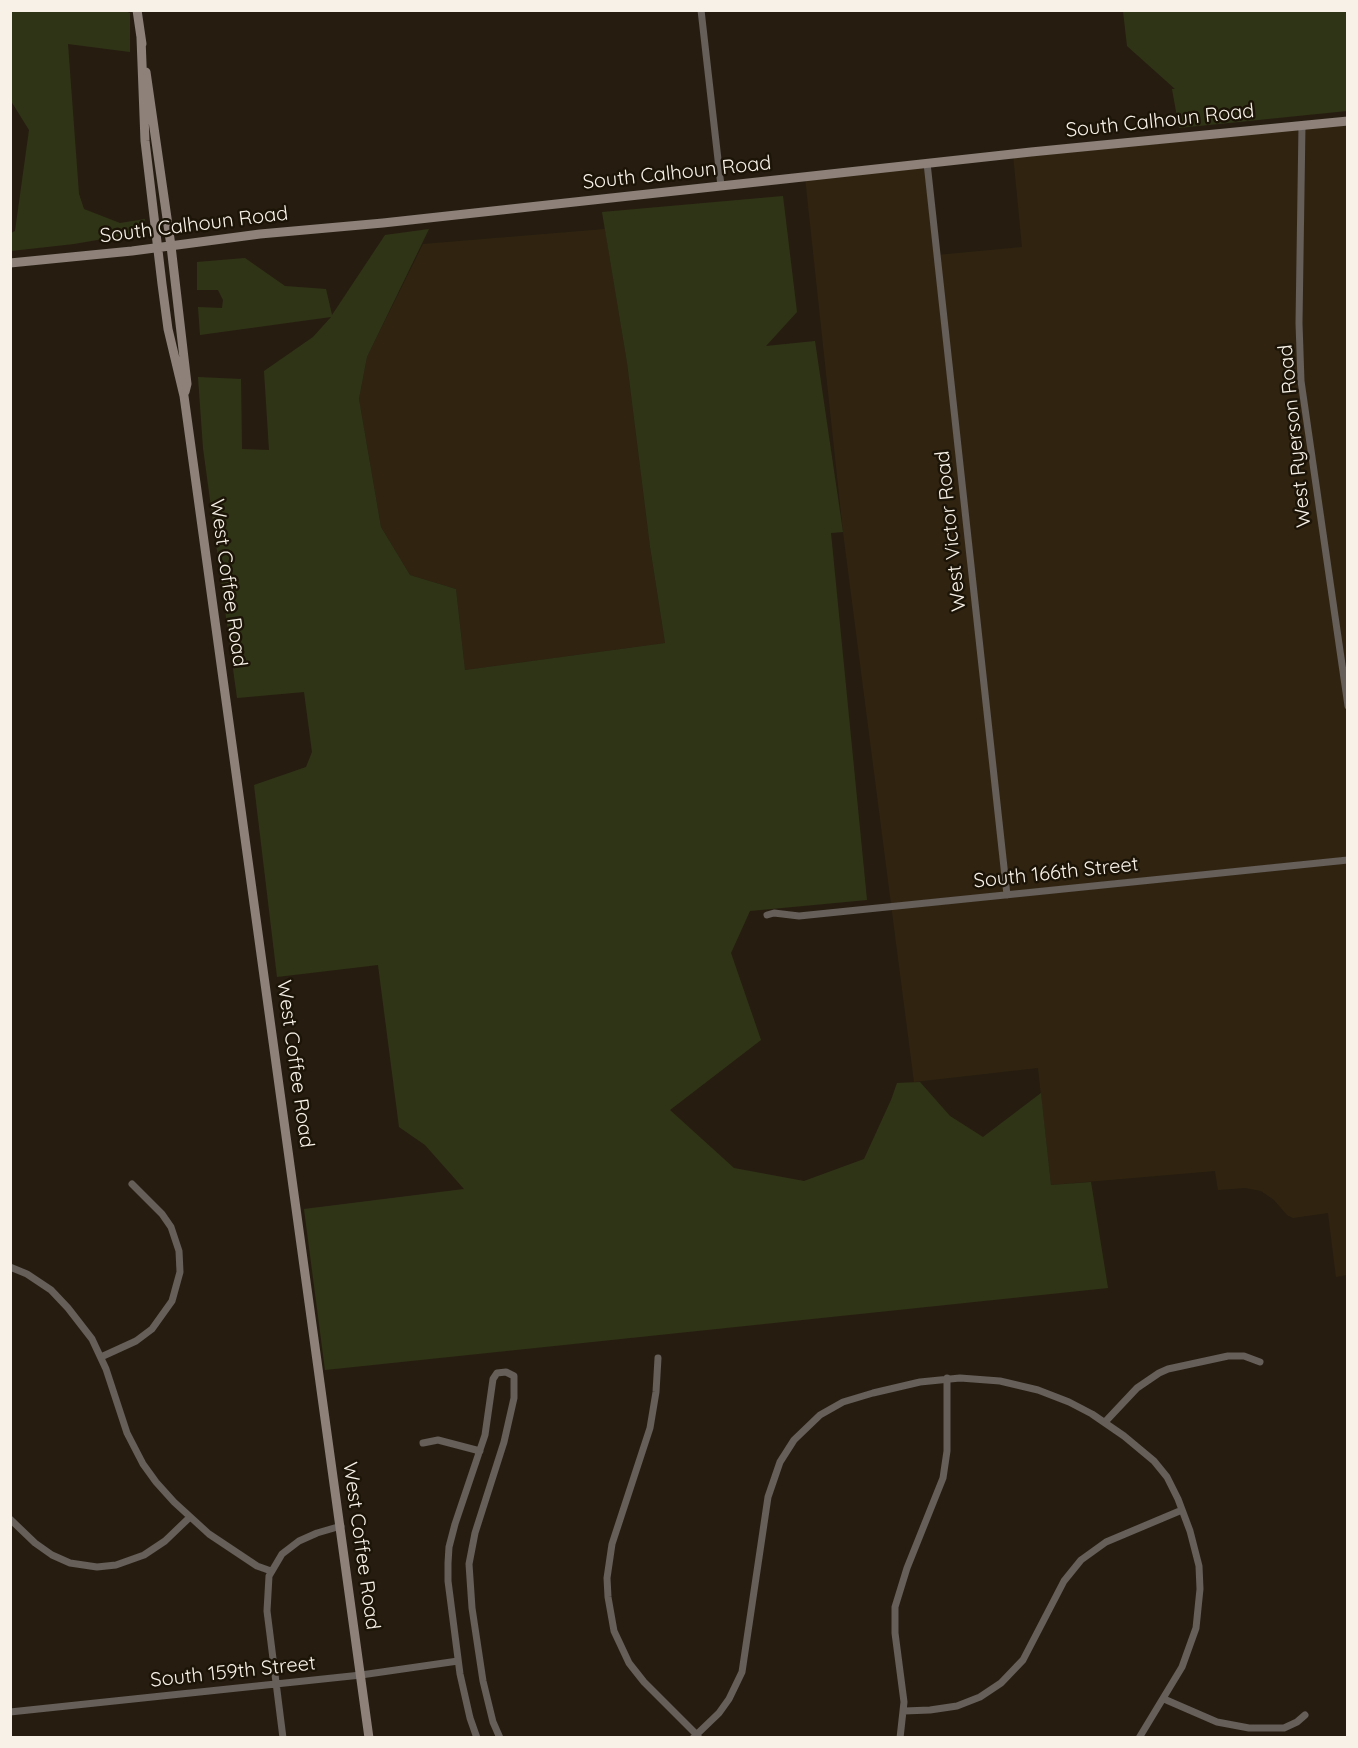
<!DOCTYPE html>
<html>
<head>
<meta charset="utf-8">
<style>
  body { margin:0 }
  #map { position:relative; width:1358px; height:1748px; overflow:hidden; background:#261d10; font-family:Quicksand,sans-serif }
  canvas { display:block }
  .frame { position:absolute; inset:0; border:12px solid #f7f1e8; pointer-events:none }
</style>
</head>
<body>
<div id="map">
<canvas width="1358" height="1748"></canvas>
<div class="frame"></div>
</div>
<script>
const c = document.querySelector('canvas').getContext('2d');
c.lineJoin = 'round';
function paint(path, color) { c.fillStyle = color; c.fill(path, 'evenodd'); }
const toPath = rows => new Path2D(rows.map(r => 'M' + r).join(''));
function strokePath(path, color, width, dash) { c.strokeStyle = color; c.lineWidth = width; c.lineCap = dash ? 'butt' : 'round'; c.setLineDash(dash || []); c.stroke(path); }
function write(font, color, halo, rows, align = 'center') {
  c.font = font + ' Quicksand,sans-serif'; c.lineWidth = 5; c.setLineDash([]); c.textBaseline = 'middle'; c.strokeStyle = halo; c.fillStyle = color; for (const [text, x, y, turn = 0] of rows) {
    c.save(); c.translate(x, y); c.rotate((+turn || 0) * Math.PI / 180); c.textAlign = isNaN(turn) ? turn : align; if (halo) c.strokeText(text, 0, 0); c.fillText(text, 0, 0); c.restore();
  }
}
paint(toPath([
  [1347,121,1347,1275,1336,1277,1328,1213,1293,1218,1287,1215,1274,1200,1261,1191,1245,1188,1218,1190,1215,1171,1051,1185,1038,1068,914,1082,843,532,805,177,927,163,937,255,1022,247,1013,154],
  [605,229,627,363,650,547,665,643,465,670,456,589,410,575,381,527,359,399,367,357,423,244]
]), '#302411');
paint(toPath([
  [122,10,130,13,130,52,68,44,79,194,84,209,120,223,145,219,143,232,74,244,11,251,11,233,15,231,29,130,11,101,11,11],
  [1123,11,1347,11,1347,111,1179,128,1172,89,1175,89,1127,46],
  [783,196,797,312,766,346,815,341,843,532,831,533,867,900,750,911,731,953,761,1040,670,1110,734,1168,804,1181,864,1159,891,1100,897,1083,920,1082,950,1116,983,1137,1041,1093,1051,1185,1091,1182,1108,1288,325,1370,304,1209,464,1189,425,1145,399,1127,378,965,277,977,254,785,306,767,312,752,304,692,237,698,203,448,198,377,241,379,242,449,269,450,264,371,313,337,331,317,200,335,198,307,222,308,223,300,218,290,197,290,197,262,245,258,285,286,326,289,332,315,385,235,429,229,367,357,359,399,381,527,410,575,456,589,465,670,665,643,650,547,627,363,602,212]
]), '#303417');
strokePath(toPath([
  [701,10,721,186],
  [1302,125,1299,323,1301,381,1348,706],
  [927,163,1007,895],
  [767,915,774,913,799,916,1348,860],
  [10,1267,27,1274,51,1290,68,1308,92,1339,106,1369,127,1433,143,1464,156,1482,174,1502,209,1534,257,1566,271,1571],
  [101,1357,136,1341,152,1329,172,1301,180,1272,179,1251,171,1227,162,1214,132,1184],
  [658,1358,656,1392,650,1428,612,1544,607,1578,608,1597,614,1631,629,1663,644,1682,698,1736],
  [1105,1422,1137,1388,1159,1373,1168,1369,1228,1356,1244,1356,1260,1362],
  [423,1443,438,1440,480,1451],
  [10,1519,35,1543,52,1555,70,1563,97,1567,116,1565,144,1555,165,1541,190,1517],
  [1164,1699,1217,1722,1249,1728,1284,1728,1297,1722,1305,1715],
  [904,1711,930,1710,957,1706,980,1697,1001,1683,1023,1660,1064,1581,1081,1560,1106,1542,1182,1510],
  [10,1712,361,1675,458,1661],
  [283,1738,267,1611,269,1576,282,1554,299,1541,317,1533,341,1526],
  [477,1738,470,1718,460,1674,448,1581,448,1563,449,1547,455,1524,485,1435,493,1379,497,1373,506,1372,514,1376,514,1398,504,1442,475,1533,469,1564,472,1608,483,1681,493,1722,500,1738],
  [693,1738,719,1713,729,1699,742,1672,768,1497,780,1462,794,1440,820,1415,843,1402,873,1393,920,1382,960,1378,1000,1381,1038,1390,1069,1402,1092,1414,1124,1436,1154,1461,1167,1477,1178,1499,1190,1531,1199,1566,1200,1589,1196,1628,1182,1667,1139,1738],
  [900,1738,904,1702,895,1633,895,1607,907,1568,943,1478,947,1451,947,1378]
]), '#655e59', 7);
strokePath(toPath([
  [137,10,142,44],
  [141,38,145,141,162,284,168,329,184,396,369,1738],
  [146,72,171,246,187,384,185,392],
  [10,263,132,251,260,234,383,223,1031,152,1348,121]
]), '#8d817a', 9);
write('20px', '#f7f1e8', '#1c1407', [
  ["South Calhoun Road",1160,121,-6],
  ["South Calhoun Road",677,173,-6],
  ["South Calhoun Road",194,225,-7],
  ["West Ryerson Road",1295,436,-96],
  ["West Victor Road",951,531,-96],
  ["West Coffee Road",228,583,82],
  ["South 166th Street",1056,873,-6],
  ["West Coffee Road",295,1064,82],
  ["West Coffee Road",361,1546,82],
  ["South 159th Street",233,1672,-6]
]);
</script>
</body>
</html>
